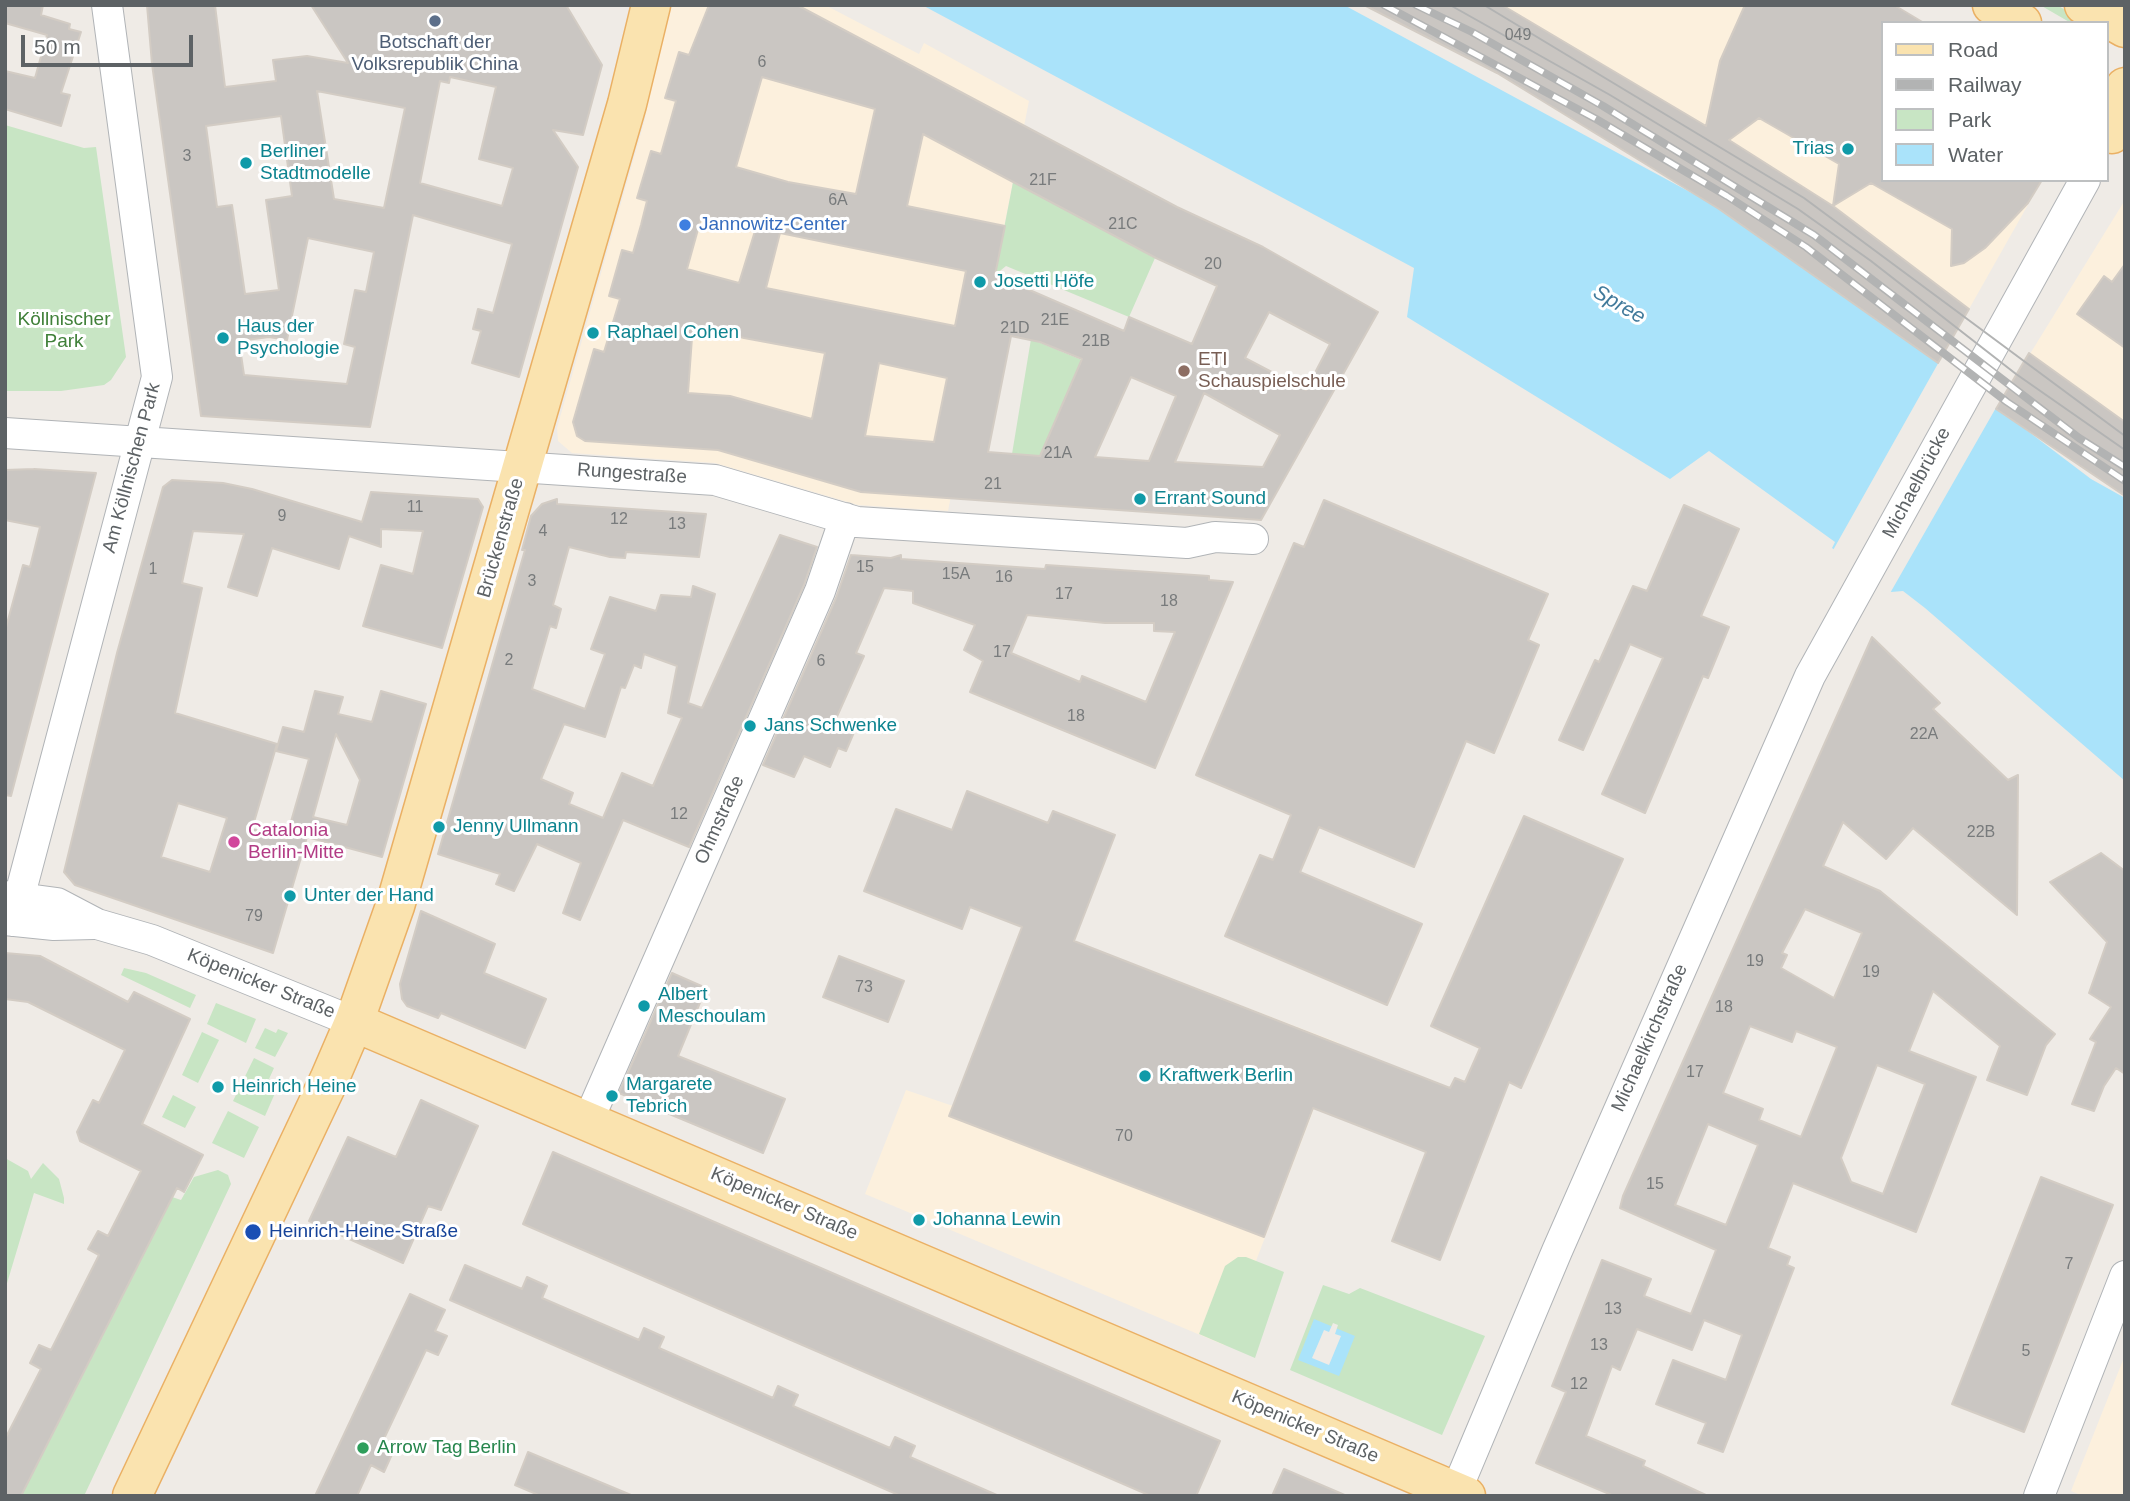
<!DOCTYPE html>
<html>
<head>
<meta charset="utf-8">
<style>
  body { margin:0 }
  #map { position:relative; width:2130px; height:1501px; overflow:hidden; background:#efebe6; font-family:Arial,sans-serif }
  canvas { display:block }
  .frame { position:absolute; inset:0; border:7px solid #5d6265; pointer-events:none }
  .legend { position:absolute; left:1881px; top:21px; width:228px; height:161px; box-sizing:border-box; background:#fff; border:2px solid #bec0c1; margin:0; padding:9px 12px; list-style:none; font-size:21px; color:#5d6265 }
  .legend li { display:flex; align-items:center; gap:14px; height:35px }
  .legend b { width:35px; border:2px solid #bec0c1 }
  .scale { position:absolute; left:21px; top:35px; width:172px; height:32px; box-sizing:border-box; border:4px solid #5d6265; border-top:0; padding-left:9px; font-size:21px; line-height:24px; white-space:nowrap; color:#5d6265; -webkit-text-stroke:5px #fff; paint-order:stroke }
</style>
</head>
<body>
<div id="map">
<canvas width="2130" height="1501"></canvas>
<div class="frame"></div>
<ul class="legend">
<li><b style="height:9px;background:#fae3af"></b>Road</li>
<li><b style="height:9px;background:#b2b3b3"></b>Railway</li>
<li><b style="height:19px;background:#c8e5c4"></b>Park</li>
<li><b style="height:19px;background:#aae3fa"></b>Water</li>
</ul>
<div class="scale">50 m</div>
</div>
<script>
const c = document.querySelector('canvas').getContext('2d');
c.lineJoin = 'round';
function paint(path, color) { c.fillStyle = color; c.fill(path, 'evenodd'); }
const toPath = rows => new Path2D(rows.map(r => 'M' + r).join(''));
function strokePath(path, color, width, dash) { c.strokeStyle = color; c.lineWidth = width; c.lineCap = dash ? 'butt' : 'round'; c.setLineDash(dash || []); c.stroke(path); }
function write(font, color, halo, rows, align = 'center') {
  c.font = font + ' Arial,sans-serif'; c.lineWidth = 6; c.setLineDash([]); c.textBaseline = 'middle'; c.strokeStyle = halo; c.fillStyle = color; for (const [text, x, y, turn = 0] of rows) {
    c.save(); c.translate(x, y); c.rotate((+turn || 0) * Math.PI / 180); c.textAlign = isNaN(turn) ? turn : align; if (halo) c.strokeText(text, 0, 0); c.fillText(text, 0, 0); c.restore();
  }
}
paint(toPath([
  [664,5,825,5,919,54,924,43,1029,101,948,511,858,505,715,463,572,453,558,441,557,428,645,119],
  [1502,5,1894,5,1924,23,1883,23,1883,180,2042,180,1969,309,1823,199],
  [2125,200,2125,494,1996,409],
  [1024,922,1339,1043,1224,1345,865,1194,906,1090,953,1106],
  [2125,1355,2125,1496,2083,1496,2071,1491]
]), '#fcf0dd');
paint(toPath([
  [2040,5,2057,5,2087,23,2071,23],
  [5,125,84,148,96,147,126,357,111,380,104,385,61,391,5,391],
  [1013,182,1155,258,1129,317,1006,266,995,275],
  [1031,339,1082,360,1043,457,1012,454],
  [124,968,146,973,196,995,190,1008,121,975],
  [216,1003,256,1019,246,1043,207,1024],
  [265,1028,276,1033,278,1029,288,1033,275,1057,255,1048],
  [202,1032,219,1040,198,1083,182,1075],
  [254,1058,274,1068,269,1079,279,1084,265,1116,233,1101],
  [173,1095,196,1107,185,1128,162,1117],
  [228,1111,259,1127,244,1158,212,1143],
  [5,1158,28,1171,31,1179,43,1163,59,1179,64,1198,64,1204,34,1193,5,1290],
  [218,1170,228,1175,231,1184,84,1496,21,1496,172,1197,181,1200,194,1177],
  [1238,1257,1246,1257,1284,1272,1255,1358,1199,1334,1225,1266],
  [1323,1285,1349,1294,1360,1288,1485,1336,1442,1435,1290,1370]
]), '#c8e5c4');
paint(toPath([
  [922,5,1344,5,1714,205,1938,363,2091,479,2125,498,2125,781,1925,608,1903,591,1891,592,1832,548,1835,542,1709,451,1670,479,1407,317,1414,268],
  [1314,1319,1355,1336,1339,1376,1298,1360]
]), '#aae3fa');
paint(toPath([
  [1940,360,1997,406,1889,595,1832,552],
  [1333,1323,1338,1325,1335,1334,1341,1336,1329,1365,1312,1358,1324,1330,1329,1332]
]), '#efebe6');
const building = toPath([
  [5,5,43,5,41,15,70,24,69,29,81,32,61,93,70,95,61,126,5,109,5,71,35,78,47,35,5,23,5,5],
  [147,5,215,5,225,87,276,81,273,60,307,56,348,63,311,5,566,5,602,65,583,135,553,130,578,167,519,377,472,363,481,331,473,329,478,309,493,313,512,244,413,215,370,427,201,416,152,64,147,5],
  [450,77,496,87,479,159,513,168,502,206,420,183,440,81,449,83,450,77],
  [317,91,405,108,384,208,334,199,317,91],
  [281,116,292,196,266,200,279,290,245,294,232,205,217,207,206,126,281,116],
  [308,238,374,252,366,292,355,290,344,344,355,347,347,384,244,375,239,341,269,337,287,340,308,238],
  [709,5,797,5,1177,207,1263,247,1378,312,1261,520,861,492,718,450,585,441,577,436,573,422,594,349,604,352,620,299,609,296,622,250,633,253,641,225,647,201,637,198,651,151,661,154,676,101,665,98,679,52,689,55,709,5],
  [762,77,875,109,856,194,788,182,736,167,762,77],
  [923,134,1156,258,1217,286,1192,344,1129,317,1124,331,995,275,1005,226,907,206,923,134],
  [702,215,755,231,739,283,687,269,702,215],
  [780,233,966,271,955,326,766,288,780,233],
  [1269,312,1330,344,1306,390,1245,358,1269,312],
  [693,324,744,338,825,353,812,419,730,396,688,393,693,324],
  [1011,336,1040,342,1082,359,1040,456,988,452,1011,336],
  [879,363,947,378,934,442,865,436,879,363],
  [1131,377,1176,396,1149,461,1095,457,1131,377],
  [1204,393,1280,435,1263,467,1175,462,1204,393],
  [1364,5,1502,5,1706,126,1720,61,1745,5,1894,5,1924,23,1883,23,1883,180,2042,180,2028,203,1985,248,1964,263,1951,266,1952,229,1871,183,1833,206,1969,309,1938,363,1719,209,1497,73,1364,5],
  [1759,118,1839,164,1833,206,1729,140,1759,118],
  [2125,264,2125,348,2077,314,2104,276,2112,282,2125,264],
  [2029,353,2125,422,2125,496,1996,409,2029,353],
  [34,469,96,473,11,796,5,795,5,631,23,565,30,567,40,527,5,520,5,470,34,469],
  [172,480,223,483,252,489,362,522,371,492,478,499,483,507,442,648,363,626,381,565,413,574,423,531,381,529,381,547,349,536,339,569,272,548,257,596,228,587,244,534,193,531,182,583,202,588,175,713,277,744,252,829,286,839,309,759,276,751,283,727,304,732,315,691,343,697,338,714,372,722,381,691,426,704,382,857,307,837,273,953,75,885,64,872,117,653,163,487,172,480],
  [336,734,360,780,347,825,313,817,336,734],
  [178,803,227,818,210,872,161,857,178,803],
  [557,499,557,504,706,514,699,557,626,552,625,558,610,557,569,547,553,605,561,609,556,628,550,626,532,689,585,709,605,654,591,649,610,597,656,611,661,595,691,597,693,586,715,594,688,703,702,708,780,535,817,547,804,585,689,847,623,820,580,920,563,913,581,863,537,844,514,891,496,884,500,874,438,854,525,550,522,550,531,516,542,504,557,499],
  [644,654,677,666,668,713,682,718,653,786,622,773,603,818,569,804,573,793,541,779,564,724,605,737,621,687,625,688,634,665,641,668,644,654],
  [1324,500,1548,594,1528,640,1539,645,1494,753,1466,741,1414,867,1319,827,1300,872,1422,924,1387,1005,1225,936,1260,855,1273,860,1291,815,1196,775,1294,543,1304,547,1324,500],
  [1684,505,1739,529,1701,616,1729,627,1708,678,1703,676,1645,813,1602,794,1663,658,1630,644,1583,750,1559,740,1595,660,1599,662,1633,586,1647,591,1684,505],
  [851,555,891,558,901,555,901,559,1045,569,1046,565,1209,576,1209,580,1233,582,1155,768,970,692,983,661,964,650,975,625,913,603,913,591,884,588,856,653,864,656,835,721,855,730,846,751,838,748,830,767,804,756,794,777,763,765,836,598,851,555],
  [1027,615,1105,623,1154,623,1154,631,1175,632,1146,702,1082,676,1080,682,1011,653,1027,615],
  [1872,637,1940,703,1933,709,2008,780,2018,775,2017,915,1913,828,1886,859,1843,822,1823,866,1880,891,2055,1034,2046,1045,2027,1095,1987,1080,2000,1046,1933,991,1909,1051,1976,1077,1916,1232,1793,1183,1768,1248,1790,1257,1787,1265,1794,1268,1723,1452,1698,1443,1706,1423,1656,1404,1673,1360,1726,1380,1742,1335,1704,1320,1692,1350,1637,1329,1620,1370,1612,1366,1586,1436,1645,1461,1643,1466,1708,1496,1614,1496,1536,1463,1566,1392,1552,1386,1602,1260,1651,1279,1644,1296,1691,1314,1716,1250,1620,1208,1623,1196,1872,637],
  [1805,909,1862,933,1834,998,1781,968,1787,955,1782,953,1805,909],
  [1750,1026,1792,1042,1796,1031,1837,1047,1801,1137,1759,1120,1763,1109,1723,1093,1750,1026],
  [1877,1065,1925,1084,1883,1194,1851,1182,1841,1158,1877,1065],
  [1708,1124,1758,1145,1726,1225,1675,1205,1708,1124],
  [967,791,1048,823,1053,811,1115,835,1074,941,1450,1088,1455,1078,1465,1082,1480,1048,1431,1026,1524,816,1623,859,1521,1088,1509,1082,1440,1260,1392,1241,1426,1152,1313,1108,1264,1237,949,1116,1022,927,970,907,962,929,864,891,896,809,952,830,967,791],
  [2101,853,2125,871,2125,1074,2116,1068,2104,1086,2094,1111,2072,1104,2096,1042,2090,1039,2111,1007,2089,993,2107,942,2050,882,2101,853],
  [421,911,495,944,484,973,546,999,525,1048,441,1013,438,1018,407,1006,402,999,400,984,421,911],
  [5,953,40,956,128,1002,134,992,190,1019,142,1124,203,1155,184,1192,177,1188,21,1496,5,1496,5,1439,41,1369,30,1363,39,1345,51,1350,99,1255,88,1249,98,1231,108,1236,141,1171,80,1141,77,1132,93,1100,99,1103,125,1050,28,1002,5,999,5,953],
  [839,956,904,981,888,1022,823,997,839,956],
  [672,973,706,988,678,1056,785,1099,763,1153,619,1093,672,973],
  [421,1100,478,1126,441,1210,428,1206,403,1263,309,1221,348,1137,396,1157,421,1100],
  [553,1152,1220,1441,1196,1496,1151,1496,523,1224,553,1152],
  [2041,1177,2113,1205,2024,1432,1952,1404,2041,1177],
  [465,1265,522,1289,527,1277,547,1286,542,1298,639,1340,644,1328,664,1337,659,1348,773,1398,778,1386,798,1395,793,1406,890,1448,895,1437,915,1446,910,1457,999,1496,901,1496,450,1300,465,1265],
  [410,1294,445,1310,435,1331,447,1336,438,1355,426,1350,381,1445,393,1452,384,1472,371,1465,357,1496,315,1496,410,1294],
  [528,1452,631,1495,631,1496,541,1496,515,1485,528,1452],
  [1284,1469,1347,1496,1272,1496,1284,1469]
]);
paint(building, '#cac6c2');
strokePath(building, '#d3ccc4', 2);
const minor = toPath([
  [5,433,715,480,857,522,1187,543,1215,537,1253,539],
  [5,896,57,903,97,924,152,940,354,1022],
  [5,920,54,925,94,924],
  [13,921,157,377,107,5],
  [588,1121,820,591,845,518],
  [1454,1496,1557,1251,1810,676,2085,180],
  [2039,1496,2125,1276]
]);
const major = toPath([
  [1992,5,2022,23],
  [2084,5,2125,28],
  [2112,134,2125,87],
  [354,1022,1466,1496],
  [132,1496,329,1080,354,1022,395,906,627,104,651,5]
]);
strokePath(minor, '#b1b4b7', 32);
strokePath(major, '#eab064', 41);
strokePath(minor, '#fff', 30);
strokePath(major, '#fae3af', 38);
strokePath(toPath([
  [1450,5,1610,95,1798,209,1871,261,2016,374,2125,450],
  [1484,5,1804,198,2125,436]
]), '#b2b3b3', 2);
const rail = toPath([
  [1384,5,1596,119,1727,196,1806,247,2007,402,2125,481],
  [1416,5,1472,32,1603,106,1814,235,2079,438,2125,467]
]);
strokePath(rail, '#b2b3b3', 8);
strokePath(rail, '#fff', 5, [16]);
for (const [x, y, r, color] of [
  [435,21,7,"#5c6f8a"],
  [1848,149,7,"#0f9aa8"],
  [246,163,7,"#0f9aa8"],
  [685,225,7,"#3f7fe0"],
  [980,282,7,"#0f9aa8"],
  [593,333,7,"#0f9aa8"],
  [223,338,7,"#0f9aa8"],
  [1184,371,7,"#8d6e63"],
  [1140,499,7,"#0f9aa8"],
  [750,726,7,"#0f9aa8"],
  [439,827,7,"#0f9aa8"],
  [234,842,7,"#d1479c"],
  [290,896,7,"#0f9aa8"],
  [644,1006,7,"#0f9aa8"],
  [1145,1076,7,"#0f9aa8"],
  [218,1087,7,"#0f9aa8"],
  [612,1096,7,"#0f9aa8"],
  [919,1220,7,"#0f9aa8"],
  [253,1232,9,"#1a4fb4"],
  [363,1448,7,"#2e9e5b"]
]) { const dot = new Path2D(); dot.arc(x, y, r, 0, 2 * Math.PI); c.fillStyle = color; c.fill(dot); strokePath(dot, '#fff', 2.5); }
write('16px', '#787b7c', null, [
  ["049",1518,36],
  ["6",762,63],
  ["3",187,157],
  ["21F",1043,181],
  ["6A",838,201],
  ["21C",1123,225],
  ["20",1213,265],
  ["21E",1055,321],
  ["21D",1015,329],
  ["21B",1096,342],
  ["21A",1058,454],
  ["21",993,485],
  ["11",415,508],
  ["9",282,517],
  ["12",619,520],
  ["13",677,525],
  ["4",543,532],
  ["15",865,568],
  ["1",153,570],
  ["15A",956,575],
  ["16",1004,578],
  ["3",532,582],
  ["17",1064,595],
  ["18",1169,602],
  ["17",1002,653],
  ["2",509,661],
  ["6",821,662],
  ["18",1076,717],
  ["22A",1924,735],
  ["12",679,815],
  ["22B",1981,833],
  ["79",254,917],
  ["19",1755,962],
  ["19",1871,973],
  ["73",864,988],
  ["18",1724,1008],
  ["17",1695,1073],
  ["70",1124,1137],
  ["15",1655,1185],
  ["7",2069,1265],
  ["13",1613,1310],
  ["13",1599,1346],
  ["5",2026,1352],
  ["12",1579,1385]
]);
write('19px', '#4e5e75', '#fff', [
  ["Botschaft der",435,43],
  ["Volksrepublik China",435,65]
]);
write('19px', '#0d838f', '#fff', [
  ["Trias",1834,149,"right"],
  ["Berliner",260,152],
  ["Stadtmodelle",260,174],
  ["Josetti Höfe",994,282],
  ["Haus der",237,327],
  ["Psychologie",237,349],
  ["Raphael Cohen",607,333],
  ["Errant Sound",1154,499],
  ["Jans Schwenke",764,726],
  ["Jenny Ullmann",453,827],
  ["Unter der Hand",304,896],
  ["Albert",658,995],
  ["Meschoulam",658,1017],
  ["Kraftwerk Berlin",1159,1076],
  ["Margarete",626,1085],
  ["Tebrich",626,1107],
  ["Heinrich Heine",232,1087],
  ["Johanna Lewin",933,1220]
], 'left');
write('19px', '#366cbe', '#fff', [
  ["Jannowitz-Center",699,225]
], 'left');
write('19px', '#408039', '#fff', [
  ["Köllnischer",64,320],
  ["Park",64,342]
]);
write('19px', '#785e54', '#fff', [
  ["ETI",1198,360],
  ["Schauspielschule",1198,382]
], 'left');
write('19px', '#5d6265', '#fff', [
  ["Am Köllnischen Park",132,468,-75],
  ["Rungestraße",632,474,4],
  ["Michaelbrücke",1917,483,-62],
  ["Brückenstraße",501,538,-74],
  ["Ohmstraße",720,820,-66],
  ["Köpenicker Straße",261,984,22],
  ["Michaelkirchstraße",1650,1038,-66],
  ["Köpenicker Straße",784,1204,23],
  ["Köpenicker Straße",1305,1427,23]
]);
write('19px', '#b23c85', '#fff', [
  ["Catalonia",248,831],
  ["Berlin-Mitte",248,853]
], 'left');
write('19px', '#164399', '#fff', [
  ["Heinrich-Heine-Straße",269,1232]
], 'left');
write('19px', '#27864d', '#fff', [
  ["Arrow Tag Berlin",377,1448]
], 'left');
write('italic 21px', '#417a9b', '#fff', [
  ["Spree",1619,305,30]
]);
</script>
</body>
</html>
